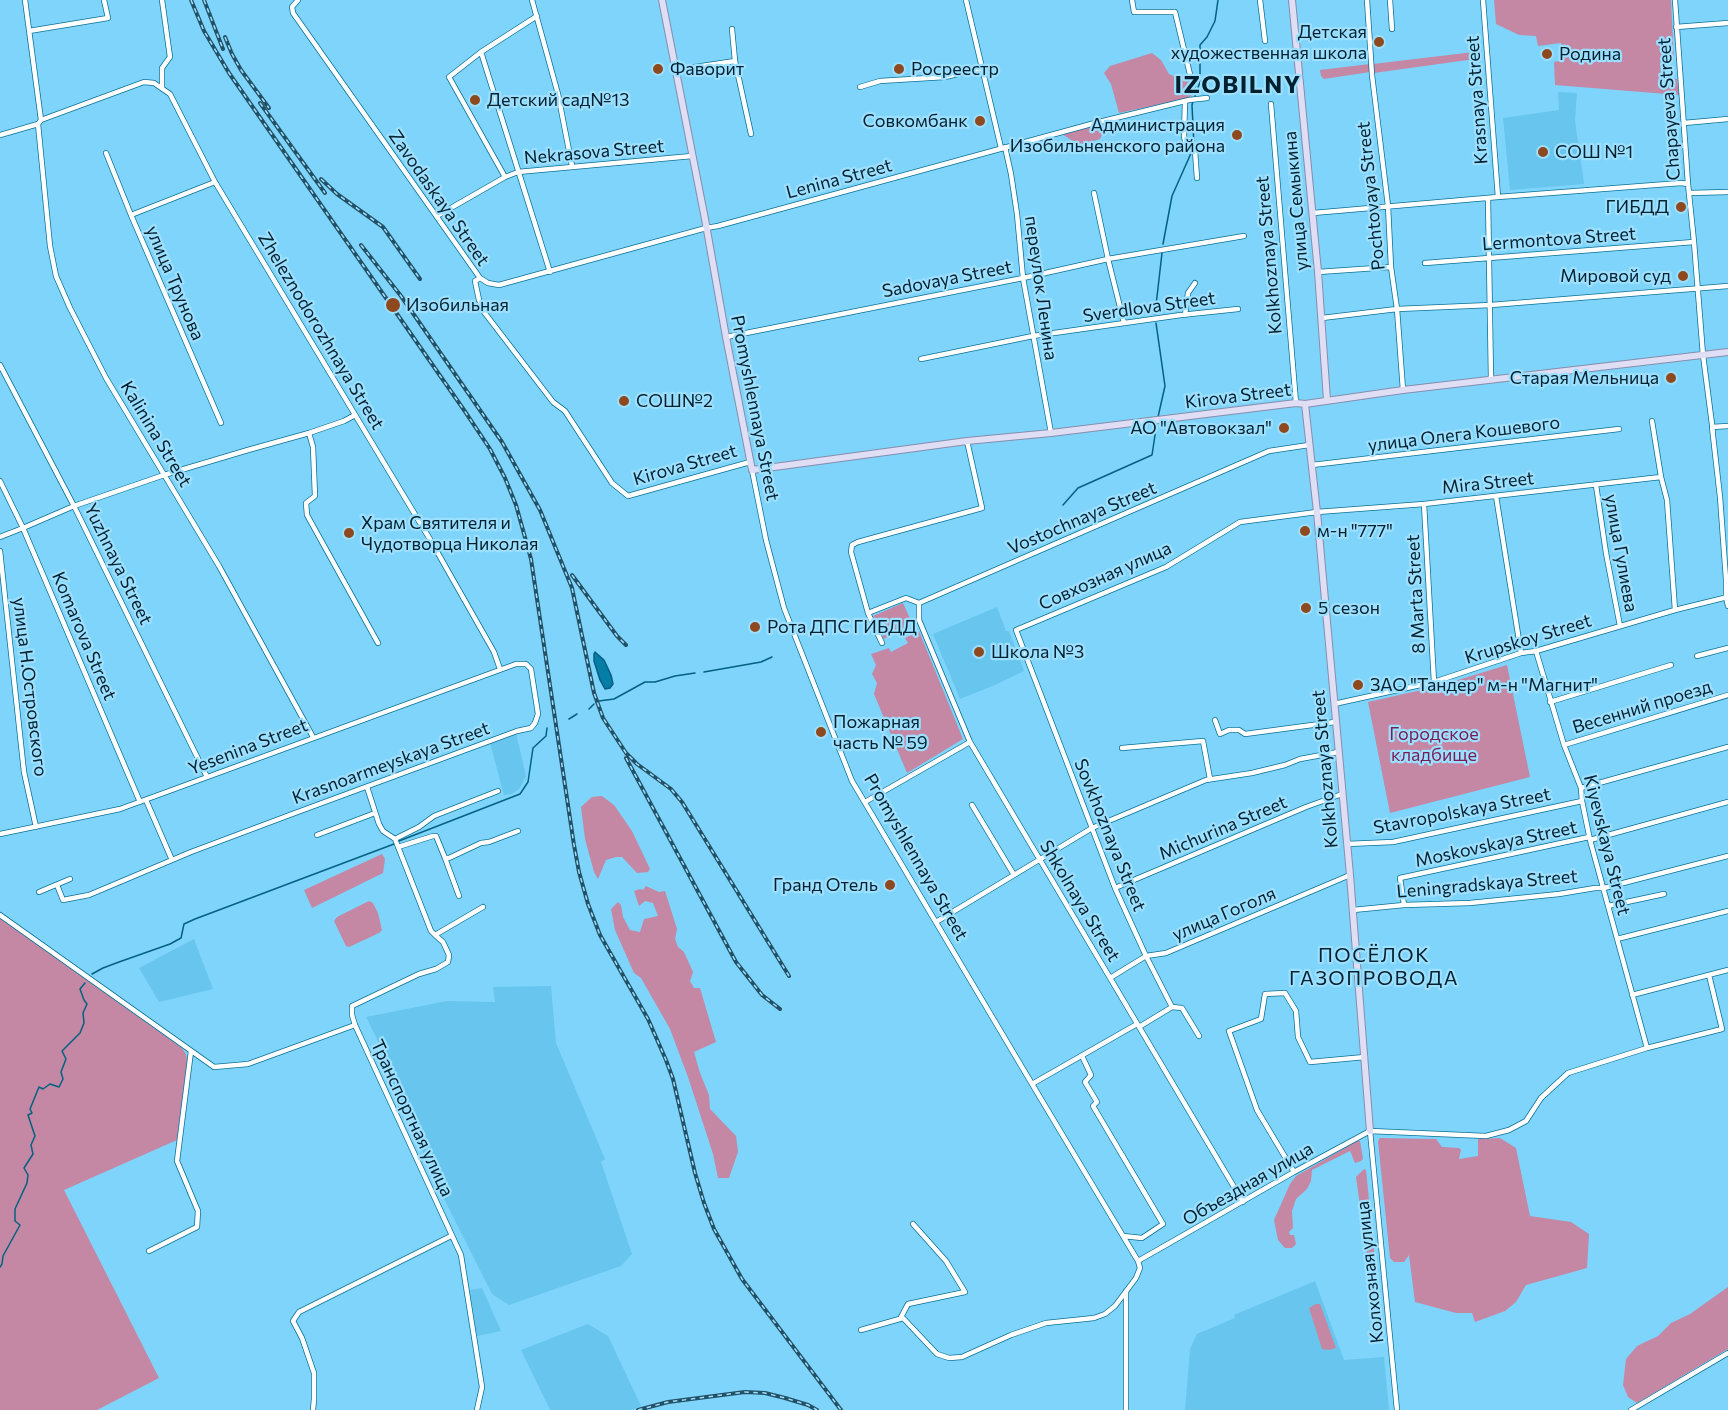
<!DOCTYPE html>
<html>
<head>
<meta charset="utf-8">
<style>
  body { margin:0 }
  canvas { display:block; background:#7ed4fb }
</style>
</head>
<body>
<canvas width="1728" height="1410"></canvas>
<script>
const c = document.querySelector('canvas').getContext('2d');
c.lineJoin = 'round';
function paint(path, color) { c.fillStyle = color; c.fill(path, 'evenodd'); }
const toPath = rows => new Path2D(rows.map(r => 'M' + r).join(''));
function strokePath(path, color, width, dash) { c.strokeStyle = color; c.lineWidth = width; c.lineCap = dash ? 'butt' : 'round'; c.setLineDash(dash || []); c.stroke(path); }
function write(font, color, halo, rows, align = 'center') {
  c.font = font + ' Commissioner,sans-serif'; c.lineWidth = 4.5; c.setLineDash([]); c.textBaseline = 'middle'; c.strokeStyle = halo; c.fillStyle = color; for (const [text, x, y, turn = 0] of rows) {
    c.save(); c.translate(x, y); c.rotate((+turn || 0) * Math.PI / 180); c.textAlign = isNaN(turn) ? turn : align; if (halo) c.strokeText(text, 0, 0); c.fillText(text, 0, 0); c.restore();
  }
}
paint(toPath([
  [1558,92,1577,93,1575,121,1584,184,1510,190,1503,118,1559,110],
  [997,607,1006,631,1009,631,1024,671,995,685,960,699,933,634],
  [516,733,526,776,520,788,512,794,504,795,490,743],
  [194,939,213,989,159,1002,139,968],
  [551,986,556,1043,605,1159,601,1162,632,1254,621,1266,509,1305,492,1294,429,1169,430,1165,422,1150,424,1144,414,1121,409,1121,389,1079,395,1075,366,1017,447,1001,495,1002,493,987],
  [1315,1281,1344,1360,1384,1357,1389,1410,1185,1410,1190,1349,1197,1334,1235,1318,1234,1315],
  [482,1288,501,1331,477,1336,470,1290],
  [588,1324,608,1336,641,1406,632,1410,550,1410,521,1350]
]), '#67c5ee');
paint(toPath([
  [1494,0,1671,0,1674,61,1660,62,1661,77,1677,79,1679,95,1555,85,1554,62,1563,60,1561,43,1538,46,1536,36,1519,35,1496,24],
  [1474,52,1475,59,1374,73,1373,64],
  [1152,53,1161,60,1169,74,1175,77,1187,74,1193,94,1189,98,1119,113,1111,84,1104,73,1110,66],
  [1370,64,1370,72,1324,79,1321,76,1320,70],
  [1105,124,1106,125,1100,139,1083,144,1080,143,1079,145,1062,134],
  [903,603,912,623,884,639,873,616],
  [919,631,963,739,907,773,874,694,877,683,872,674,876,665,871,654,889,648,891,652,908,643,905,638],
  [1507,665,1530,777,1390,813,1368,702,1435,687],
  [602,796,614,805,632,831,650,869,648,872,637,873,622,857,616,857,606,860,598,879,594,872,585,839,581,807,592,797],
  [382,854,385,859,383,873,312,908,304,890],
  [646,886,659,892,665,891,677,929,675,939,678,947,684,952,693,972,690,981,694,988,700,988,716,1042,694,1052,700,1073,709,1095,710,1109,736,1136,738,1152,729,1178,718,1178,713,1154,688,1077,670,1029,641,978,634,973,615,930,611,909,618,902,621,905,623,917,630,930,640,932,644,919,658,916,653,903,645,901,639,906,634,891,640,889,643,890],
  [369,901,373,903,378,913,382,930,379,933,349,947,346,946,334,921,337,917],
  [0,918,182,1048,186,1054,187,1061,177,1140,64,1190,159,1378,97,1410,0,1410],
  [1380,1138,1436,1139,1442,1147,1459,1148,1461,1150,1459,1159,1478,1156,1478,1139,1500,1138,1516,1148,1530,1216,1571,1222,1589,1234,1587,1268,1526,1285,1516,1302,1505,1311,1475,1322,1472,1313,1456,1313,1415,1302,1409,1255,1404,1262,1394,1262,1390,1258,1378,1141],
  [1357,1141,1360,1141,1363,1159,1361,1161,1355,1163,1350,1151,1312,1170,1311,1181,1307,1189,1296,1199,1292,1211,1293,1228,1289,1232,1290,1235,1294,1235,1296,1244,1292,1248,1285,1248,1278,1240,1274,1220,1290,1184,1296,1176],
  [1364,1169,1366,1170,1376,1271,1371,1273,1369,1270,1356,1177],
  [1728,1287,1728,1349,1637,1403,1628,1397,1623,1385,1626,1359,1637,1346,1658,1336,1671,1323,1690,1314],
  [1316,1304,1320,1304,1336,1348,1329,1350,1322,1349,1309,1308]
]), '#c487a4');
const water = toPath([
  [595,652,604,660,611,675,613,684,610,688,605,689,600,680,594,661,594,654,595,652]
]);
paint(water, '#067da4');
strokePath(water, '#046181', 1.5);
strokePath(toPath([
  [1195,96,1200,82,1200,45,1207,37,1215,21,1218,0],
  [1193,101,1192,105,1194,147],
  [1163,244,1172,196,1192,151],
  [1155,314,1162,253],
  [1156,323,1165,386,1158,417],
  [1063,505,1078,488,1152,455,1157,422],
  [704,672,761,662,772,657],
  [599,701,614,699,645,682,655,682,675,676,695,673],
  [589,709,594,704],
  [569,719,577,714],
  [399,841,520,794,528,782,533,748,546,736,547,728],
  [92,974,103,968,119,962,170,944,181,938,184,924,195,919,394,844],
  [0,1267,2,1264,3,1256,20,1225,15,1221,15,1209,27,1183,28,1175,24,1168,33,1154,31,1145,35,1136,28,1115,32,1113,30,1109,39,1087,43,1089,50,1084,59,1087,63,1079,61,1072,66,1059,62,1051,80,1033,84,1023,83,1013,87,1004,84,1000,80,989,85,983]
]), '#046181', 1.5);
const minor = toPath([
  [25,0,41,120],
  [298,0,292,7,293,13,480,278,488,283,499,285,706,228,718,226,1095,123,1189,100,1207,98],
  [532,0,558,94,572,166],
  [966,0,1001,148],
  [1132,0,1134,12,1175,12,1193,87],
  [1260,0,1265,41],
  [1367,0,1372,75,1388,206,1391,267,1397,309,1403,390],
  [1390,0,1392,29],
  [1483,0,1498,197],
  [1675,0,1688,184,1694,242,1703,355,1713,432],
  [1676,27,1728,23],
  [732,29,735,61,751,134],
  [29,31,108,18,104,0],
  [481,52,550,272],
  [675,70,735,61],
  [860,87,880,81,945,77,983,68],
  [162,88,162,68,170,57,162,0],
  [1185,101,1184,136,1186,145,1195,151,1197,178],
  [1271,104,1296,403],
  [1684,123,1728,119],
  [38,124,41,120,144,82,154,83,170,94,215,182,431,541,494,652,500,669],
  [38,124,50,246,56,276,70,308,106,378,219,566,313,737],
  [0,135,38,124],
  [1005,147,1011,174,1017,214,1023,278,1051,433],
  [106,153,131,215,221,423],
  [505,177,449,77,481,52,537,16],
  [1094,193,1108,259,1124,323],
  [1689,193,1728,192],
  [1488,198,1491,380],
  [1313,213,1498,197,1681,183,1688,184],
  [131,215,215,182],
  [437,216,505,177,518,172,692,156],
  [1425,263,1694,242],
  [1318,272,1391,267],
  [480,278,475,281,479,300,484,312,553,402,565,411,612,483,628,496,750,462],
  [1185,315,1188,293,1195,283],
  [1322,318,1397,309,1491,305,1728,286],
  [726,337,1023,278,1108,259,1244,236],
  [921,359,1033,336,1181,315,1238,309],
  [0,365,74,506,207,777],
  [1652,421,1661,477,1667,500,1675,610],
  [1728,426,1712,427,1720,497,1726,579,1726,597,1728,606],
  [309,433,313,447,315,496,306,503,307,515,378,643],
  [1312,465,1619,429],
  [752,470,766,540,784,608,852,781,1032,1084,1138,1261,1140,1268,1136,1278,1115,1306,1105,1314,1094,1318,1046,1323,1011,1335,962,1357,949,1358,937,1354,903,1318,861,1330],
  [0,481,23,528,140,802],
  [1596,485,1606,553,1620,626],
  [1496,496,1521,653],
  [1424,504,1434,682],
  [0,537,23,528,74,506,164,475,248,450,309,433,344,421,355,415],
  [0,551,24,772,36,827],
  [919,603,919,620,970,742,1243,1202],
  [868,613,906,598,919,603,1269,451,1309,445],
  [882,643,868,613,851,552,852,545,858,542,982,508,967,441],
  [1536,651,1564,745,1581,788,1582,801,1590,840,1647,1048],
  [1697,656,1728,648],
  [1550,702,1671,665],
  [1334,704,1434,682,1521,653,1536,651,1675,610,1728,597],
  [1215,720,1220,734,1229,730,1239,730,1245,734,1335,722],
  [1564,745,1728,695],
  [1122,748,1203,741,1210,779],
  [367,787,379,824,383,831,395,839,431,931,435,935,483,907],
  [1581,788,1728,747],
  [146,800,172,860],
  [865,802,970,742],
  [972,805,1014,875],
  [0,834,120,809,516,664,526,664,531,669,538,714,535,723,531,728,517,731,295,813,191,852,89,895,63,900,57,885],
  [317,835,375,813],
  [395,839,419,827,434,816,498,791],
  [1590,840,1728,802],
  [1347,844,1393,842,1582,801],
  [398,847,433,836,436,836,445,858,449,858,481,843,489,842,518,831],
  [445,858,459,896],
  [1115,888,1306,807,1342,794],
  [39,892,70,879],
  [1404,905,1400,878,1589,837],
  [1608,906,1664,894],
  [1353,910,1404,905,1470,903,1559,894,1595,888,1604,888,1728,856],
  [0,915,214,1067,248,1064,355,1025,461,1255,482,1387,477,1410],
  [936,922,1092,828,1206,780,1252,773,1285,765,1300,759,1338,752],
  [1617,939,1728,911],
  [1110,978,1146,956,1166,953,1350,875],
  [1632,995,1728,970],
  [355,1025,352,1015,352,1006,419,974,436,969,448,962,449,955,443,942,435,935],
  [1139,1027,1172,1007],
  [1199,1036,1182,1008,1172,1007,1146,956,1115,888,1016,630,1166,567,1240,522,1317,512,1424,504,1661,477],
  [1082,1056,1091,1075,1085,1082,1097,1102,1093,1106,1163,1224,1142,1238,1123,1236],
  [1032,1084,1137,1024],
  [1370,1131,1486,1136,1509,1130,1526,1121,1541,1098,1568,1073,1647,1048,1722,1029,1709,975],
  [1370,1131,1397,1410],
  [1294,1172,1257,1110,1229,1031,1261,1019,1265,994,1285,993,1296,1011,1298,1037,1310,1062,1365,1057],
  [149,1251,197,1227,198,1211,177,1161,191,1051],
  [1138,1261,1294,1172,1370,1131],
  [900,1319,908,1304,965,1292,946,1261,913,1224],
  [313,1410,314,1399,314,1373,302,1338,293,1321,299,1312,451,1236],
  [1126,1410,1126,1291],
  [1631,1410,1728,1353]
]);
const major = toPath([
  [662,0,705,219,726,337,752,470,967,441,1051,433,1296,403,1305,404,1403,390,1728,352],
  [1292,0,1318,272,1327,400],
  [1305,404,1317,512,1350,875,1370,1131]
]);
strokePath(minor, '#0a7195', 6);
strokePath(major, '#858eac', 8);
strokePath(minor, '#fff', 4.5);
strokePath(major, '#e0def5', 6);
const rail = toPath([
  [191,0,204,31,229,73,464,410,490,449,505,478,516,505,531,559,574,845,579,872,588,904,600,935,648,1019,666,1060,673,1079,695,1173,704,1203,714,1229,742,1279,841,1410],
  [204,0,223,49],
  [225,37,232,54,241,70,269,108],
  [260,103,325,193],
  [321,179,337,194,383,227,420,279],
  [361,245,401,296,502,442,540,510,572,588,594,693,603,718,626,753,637,764,671,789,682,802,789,976],
  [572,575,617,636,626,645],
  [626,758,736,962,762,995,780,1009],
  [638,1410,668,1402,745,1392,765,1393,785,1398,808,1405,817,1410]
]);
strokePath(rail, '#225166', 4);
strokePath(rail, '#9ddffe', 1.5, [4.5]);
for (const [x, y, r, color] of [
  [1379,42,6,"#8e491f"],
  [1547,54,6,"#8e491f"],
  [658,69,6,"#8e491f"],
  [899,69,6,"#8e491f"],
  [475,100,6,"#8e491f"],
  [980,121,6,"#8e491f"],
  [1237,135,6,"#8e491f"],
  [1543,152,6,"#8e491f"],
  [1681,207,6,"#8e491f"],
  [1683,276,6,"#8e491f"],
  [393,305,8,"#8e491f"],
  [1671,378,6,"#8e491f"],
  [624,401,6,"#8e491f"],
  [1284,428,6,"#8e491f"],
  [1305,531,6,"#8e491f"],
  [349,533,6,"#8e491f"],
  [1306,608,6,"#8e491f"],
  [755,627,6,"#8e491f"],
  [979,652,6,"#8e491f"],
  [1358,685,6,"#8e491f"],
  [821,732,6,"#8e491f"],
  [890,885,6,"#8e491f"]
]) { const dot = new Path2D(); dot.arc(x, y, r, 0, 2 * Math.PI); c.fillStyle = color; c.fill(dot); strokePath(dot, '#9ddffe', 2); }
write('18px', '#002130', '#9ddffe', [
  ["Детская",1367,32,"right"],
  ["художественная школа",1367,53,"right"],
  ["Родина",1559,54],
  ["Фаворит",670,69],
  ["Росреестр",911,69],
  ["Детский сад№13",487,100],
  ["Совкомбанк",968,121,"right"],
  ["Администрация",1225,125,"right"],
  ["Изобильненского района",1225,146,"right"],
  ["СОШ №1",1555,152],
  ["ГИБДД",1669,207,"right"],
  ["Мировой суд",1671,276,"right"],
  ["Изобильная",406,305],
  ["Старая Мельница",1659,378,"right"],
  ["СОШ№2",636,401],
  ["АО \"Автовокзал\"",1272,428,"right"],
  ["Храм Святителя и",361,523],
  ["Чудотворца Николая",361,544],
  ["м-н \"777\"",1317,531],
  ["5 сезон",1318,608],
  ["Рота ДПС ГИБДД",767,627],
  ["Школа №3",991,652],
  ["ЗАО \"Тандер\" м-н \"Магнит\"",1370,685],
  ["Пожарная",833,722],
  ["часть № 59",833,743],
  ["Гранд Отель",878,885,"right"]
], 'left');
write('18px', '#002130', '#9ddffe', [
  ["Krasnaya Street",1477,100,-94],
  ["Chapayeva Street",1669,109,-94],
  ["Nekrasova Street",594,152,-5],
  ["Lenina Street",839,179,-15],
  ["Pochtovaya Street",1371,196,-96],
  ["Zavodaskaya Street",439,198,55],
  ["улица Семыкина",1296,201,-95],
  ["Lermontova Street",1559,239,-4],
  ["Kolkhoznaya Street",1269,255,-95],
  ["Sadovaya Street",947,279,-11],
  ["улица Трунова",175,283,67],
  ["переулок Ленина",1041,288,82],
  ["Sverdlova Street",1149,307,-8],
  ["Zheleznodorozhnaya Street",321,331,59],
  ["Kirova Street",1238,396,-7],
  ["Promyshlennaya Street",755,408,79],
  ["Kalinina Street",156,434,59],
  ["улица Олега Кошевого",1464,434,-7],
  ["Kirova Street",685,465,-16],
  ["Mira Street",1488,483,-6],
  ["Vostochnaya Street",1082,518,-23],
  ["улица Гулиева",1621,553,80],
  ["Yuzhnaya Street",118,564,64],
  ["Совхозная улица",1105,576,-24],
  ["8 Marta Street",1416,594,-93],
  ["Komarova Street",84,636,67],
  ["Krupskoy Street",1528,639,-17],
  ["улица Н.Островского",30,687,83],
  ["Весенний проезд",1642,707,-17],
  ["Yesenina Street",248,747,-21],
  ["Krasnoarmeyskaya Street",391,763,-20],
  ["Kolkhoznaya Street",1325,769,-95],
  ["Stavropolskaya Street",1462,811,-11],
  ["Michurina Street",1223,828,-23],
  ["Sovkhoznaya Street",1110,835,68],
  ["Moskovskaya Street",1496,844,-12],
  ["Kiyevskaya Street",1607,845,76],
  ["Promyshlennaya Street",916,857,60],
  ["Leningradskaya Street",1487,884,-5],
  ["Shkolnaya Street",1080,901,59],
  ["улица Гоголя",1224,914,-23],
  ["Транспортная улица",412,1118,65],
  ["Объездная улица",1248,1184,-30],
  ["Колхозная улица",1370,1272,-96]
]);
write('18px', '#791c53', '#9ddffe', [
  ["Городское",1434,734],
  ["кладбище",1434,755]
]);
c.letterSpacing = '1.5px';
write('20px', '#002130', '#9ddffe', [
  ["ПОСЁЛОК",1374,955],
  ["ГАЗОПРОВОДА",1374,978]
]);
c.letterSpacing = '0px';
c.letterSpacing = '1.5px';
write('bold 24px', '#002130', '#9ddffe', [
  ["IZOBILNY",1238,85]
]);
c.letterSpacing = '0px';
</script>
</body>
</html>
